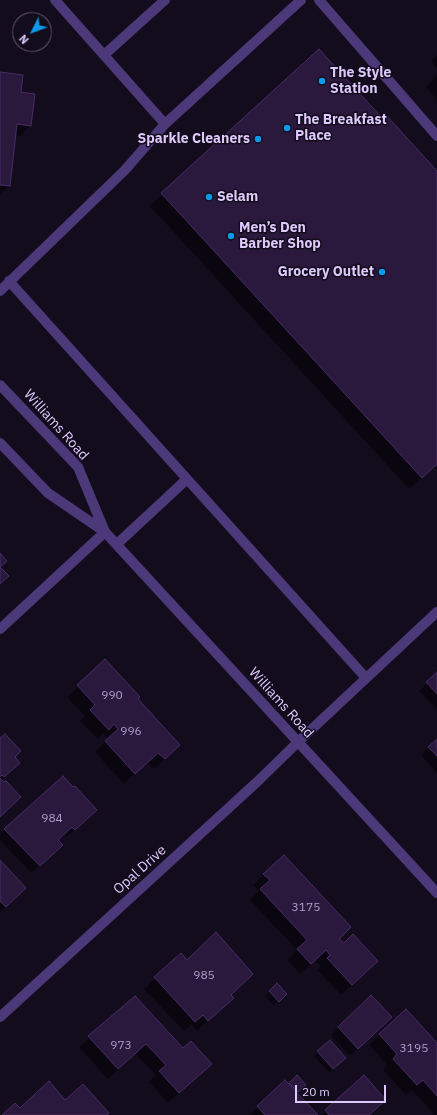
<!DOCTYPE html>
<html>
<head>
<meta charset="utf-8">
<style>
  body { margin:0 }
  #map { position:relative; width:437px; height:1115px; overflow:hidden; background:#130c1d; font-family:"IBM Plex Sans",sans-serif }
  canvas { display:block }
  .north { position:absolute; left:12px; top:12px; width:40px; height:40px; box-sizing:border-box; background:#130c1d; border:1px solid #645877; border-radius:50%; rotate:228deg; font-size:11px; font-weight:700; line-height:16px; text-align:center; color:#ddcafd }
  .north::after { content:''; display:block; margin:auto; width:14px; height:18px; background:#0b99e8; clip-path:polygon(50% 0,100% 100%,50% 72%,0 100%) }
  .scale { position:absolute; left:295px; top:1085px; width:91px; height:18px; box-sizing:border-box; border:2px solid #ddcafd; border-top:0; padding-left:5px; font-size:12px; line-height:14px; white-space:nowrap; color:#ddcafd; -webkit-text-stroke:3px #130c1d; paint-order:stroke }
</style>
</head>
<body>
<div id="map">
<canvas width="437" height="1115"></canvas>
<div class="north">N</div>
<div class="scale">20 m</div>
</div>
<script>
const c = document.querySelector('canvas').getContext('2d');
c.lineJoin = 'round';
function paint(path, color) { c.fillStyle = color; c.fill(path, 'evenodd'); }
const toPath = rows => new Path2D(rows.map(r => 'M' + r).join(''));
function strokePath(path, color, width, dash) { c.strokeStyle = color; c.lineWidth = width; c.lineCap = dash ? 'butt' : 'round'; c.setLineDash(dash || []); c.stroke(path); }
function write(font, color, halo, rows, align = 'center') {
  c.font = font + ' "IBM Plex Sans",sans-serif'; c.lineWidth = 3; c.setLineDash([]); c.textBaseline = 'middle'; c.strokeStyle = halo; c.fillStyle = color; for (const [text, x, y, turn = 0] of rows) {
    c.save(); c.translate(x, y); c.rotate((+turn || 0) * Math.PI / 180); c.textAlign = isNaN(turn) ? turn : align; if (halo) c.strokeText(text, 0, 0); c.fillText(text, 0, 0); c.restore();
  }
}
paint(toPath([
  [319,51,382,120,437,172,437,464,409,489,150,206],
  [437,55,437,68,431,61],
  [0,73,20,93,30,126,20,136,15,135,9,186,0,194],
  [437,75,437,99,426,87],
  [105,661,137,699,169,755,154,769,147,762,124,784,95,752,108,739,103,734,98,739,80,721,85,716,67,697],
  [437,674,437,709,419,691],
  [0,740,14,757,11,770,0,780,0,816],
  [437,740,437,773,421,755],
  [88,818,67,837,63,834,57,840,54,853,31,873,0,840,0,834,5,829],
  [0,861,15,899,0,912],
  [264,874,338,939,367,971,341,995,317,970,321,966,315,960,300,974,288,960,297,950,250,900,259,891,254,885],
  [181,954,187,961,230,995,222,1008,197,1031,192,1024,184,1031,144,989],
  [277,984,286,994,274,1005,265,996],
  [371,996,383,1025,350,1056,331,1035],
  [135,997,200,1074,168,1103,149,1082,156,1075,135,1054,108,1079,79,1047],
  [406,1010,437,1044,437,1115,432,1115,434,1114,412,1090,406,1095,383,1070,387,1065,369,1045],
  [330,1042,341,1062,329,1072,314,1056],
  [364,1076,369,1115,322,1115,326,1111],
  [297,1077,305,1085,296,1093,317,1115,250,1115,285,1082,288,1085]
]), '#0007');
const building = toPath([
  [319,49,382,118,386,115,437,171,437,464,422,478,161,193,319,49],
  [0,72,23,75,21,92,35,94,31,126,17,124,10,186,0,185,0,72],
  [0,553,7,561,0,567,9,576,0,584,0,553],
  [105,659,140,697,138,699,180,745,165,759,158,753,135,774,105,741,118,729,114,724,109,730,90,710,95,705,77,685,105,659],
  [437,672,437,694,426,682,437,672],
  [5,734,21,751,15,757,20,763,4,777,2,775,0,777,0,738,5,734],
  [437,739,437,756,428,747,437,739],
  [63,776,73,787,75,786,97,810,75,830,72,827,58,840,63,845,40,866,4,829,63,776],
  [0,778,4,782,6,781,21,797,0,817,0,778],
  [284,855,351,927,339,939,344,943,353,934,378,961,352,985,327,958,330,955,326,950,311,964,297,949,307,940,260,889,270,880,263,874,284,855],
  [0,860,26,888,6,907,0,901,0,860],
  [216,932,253,974,231,995,234,998,208,1021,203,1015,195,1022,154,977,181,953,187,960,216,932],
  [277,983,287,994,279,1002,269,991,277,983],
  [371,995,392,1017,358,1049,338,1027,371,995],
  [135,996,183,1048,191,1041,212,1064,179,1093,159,1071,166,1065,146,1044,118,1069,88,1036,135,996],
  [406,1009,437,1043,437,1096,423,1080,417,1085,393,1059,397,1054,379,1034,406,1009],
  [330,1040,346,1058,333,1069,317,1051,330,1040],
  [297,1075,306,1085,298,1092,289,1083,297,1075],
  [364,1075,386,1100,369,1115,329,1115,325,1110,364,1075],
  [285,1080,318,1115,265,1115,257,1106,285,1080],
  [49,1081,65,1100,83,1084,109,1113,107,1115,2,1115,15,1103,20,1108,49,1081]
]);
paint(building, '#2a193d');
strokePath(building, '#472c68', 1);
strokePath(toPath([
  [55,0,165,124],
  [319,0,437,136],
  [104,55,165,0],
  [9,281,366,678],
  [0,291,125,170,165,124,301,0],
  [0,385,78,467,105,532],
  [0,443,48,493,105,532,437,893],
  [117,544,187,479],
  [0,629,105,532],
  [0,1017,257,782,298,742,437,612]
]), '#4c397a', 10);
for (const [x, y, r, color] of [
  [322,81,4,"#0b99e8"],
  [287,128,4,"#0b99e8"],
  [258,139,4,"#0b99e8"],
  [209,197,4,"#0b99e8"],
  [231,236,4,"#0b99e8"],
  [382,272,4,"#0b99e8"]
]) { const dot = new Path2D(); dot.arc(x, y, r, 0, 2 * Math.PI); c.fillStyle = color; c.fill(dot); strokePath(dot, '#130c1d', 1.5); }
write('12px', '#b09ecd', null, [
  ["990",112,696],
  ["996",131,732],
  ["984",52,819],
  ["3175",306,908],
  ["985",204,976],
  ["973",121,1046],
  ["3195",414,1049]
]);
write('bold 14px', '#ddcafd', '#130c1d', [
  ["The Style",330,73],
  ["Station",330,89],
  ["The Breakfast",295,120],
  ["Place",295,136],
  ["Sparkle Cleaners",250,139,"right"],
  ["Selam",217,197],
  ["Men’s Den",239,228],
  ["Barber Shop",239,244],
  ["Grocery Outlet",374,272,"right"]
], 'left');
write('14px', '#ddcafd', '#130c1d', [
  ["Williams Road",56,425,48],
  ["Williams Road",281,703,48],
  ["Opal Drive",140,870,-42]
]);
</script>
</body>
</html>
